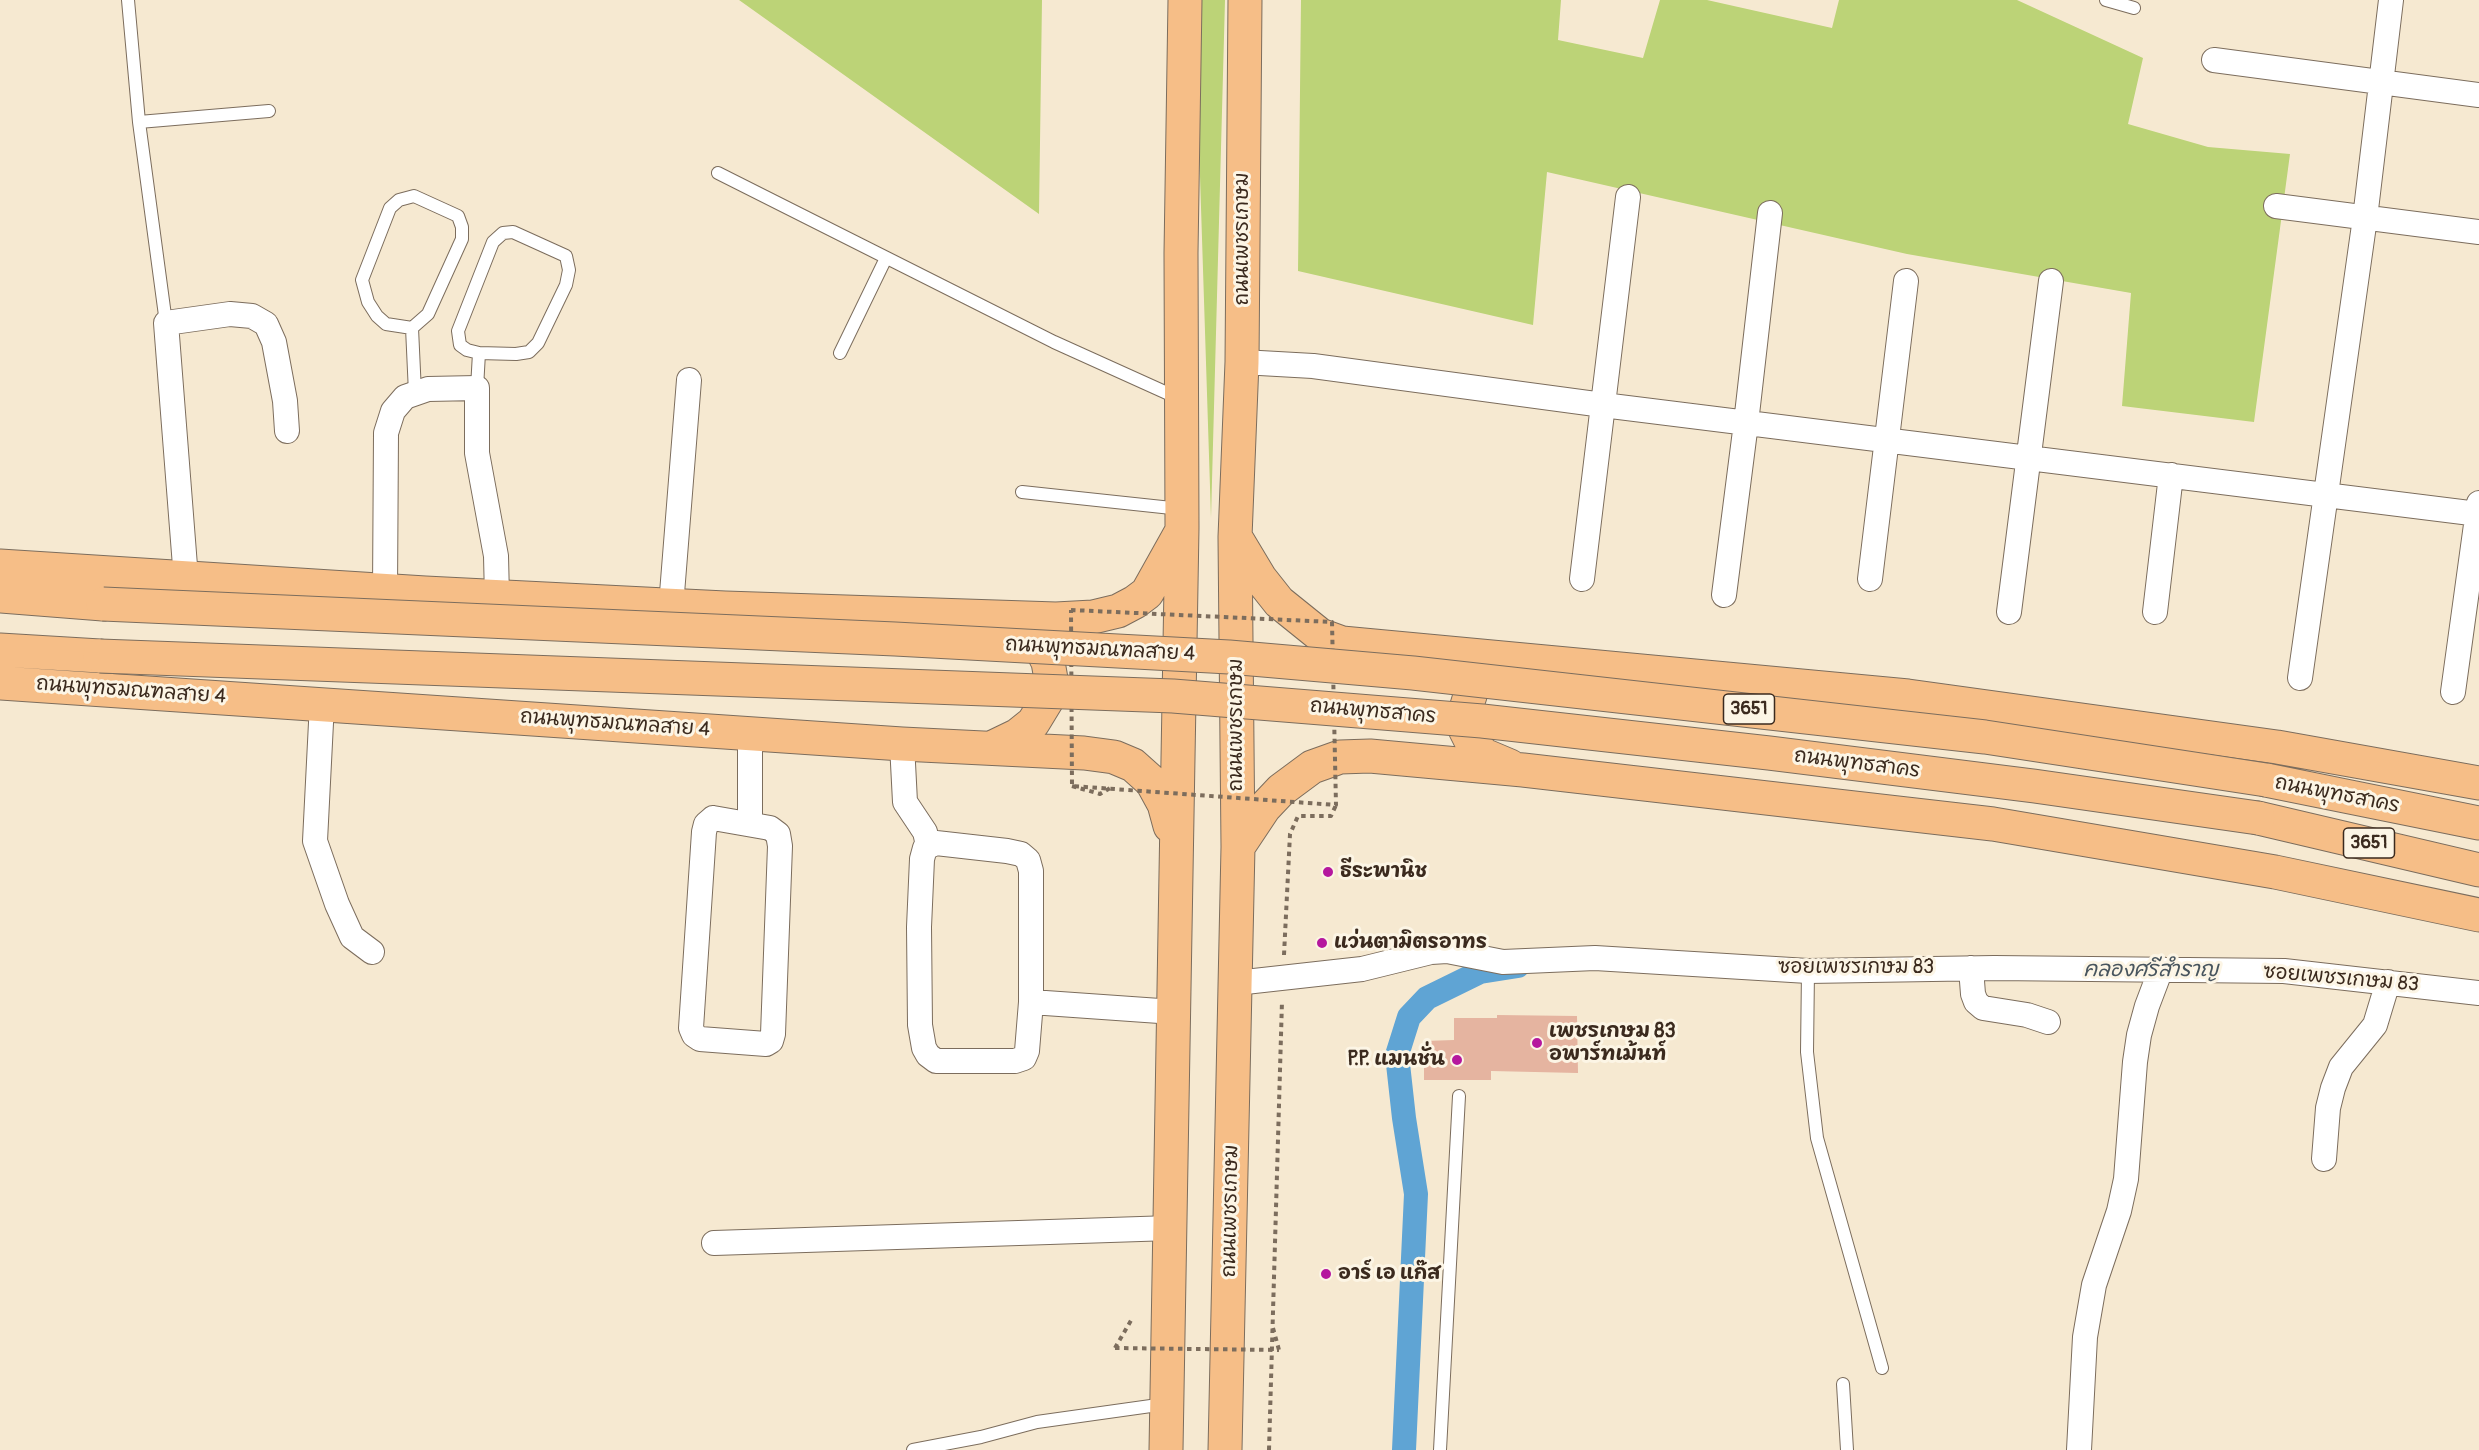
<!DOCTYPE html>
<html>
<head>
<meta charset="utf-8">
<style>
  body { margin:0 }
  canvas { display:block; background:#f6e9d1 }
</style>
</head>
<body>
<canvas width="2479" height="1450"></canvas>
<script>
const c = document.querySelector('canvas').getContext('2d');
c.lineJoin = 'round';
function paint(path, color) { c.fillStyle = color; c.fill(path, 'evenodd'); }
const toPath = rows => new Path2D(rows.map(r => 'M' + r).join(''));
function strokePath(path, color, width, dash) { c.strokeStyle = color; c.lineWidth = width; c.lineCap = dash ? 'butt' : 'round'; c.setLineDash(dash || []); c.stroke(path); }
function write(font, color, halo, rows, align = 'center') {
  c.font = font + ' Pangolin,"Playpen Sans Thai",sans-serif'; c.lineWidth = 6; c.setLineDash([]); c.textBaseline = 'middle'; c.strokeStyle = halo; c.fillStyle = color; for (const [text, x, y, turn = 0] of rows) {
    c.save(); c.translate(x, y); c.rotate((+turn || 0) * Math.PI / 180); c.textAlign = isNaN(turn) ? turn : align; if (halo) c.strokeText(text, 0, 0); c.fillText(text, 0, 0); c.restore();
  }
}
paint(toPath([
  [739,0,1042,0,1039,214],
  [1201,0,1225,0,1211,518,1198,114],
  [1301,0,1561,0,1558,40,1643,58,1660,0,1707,0,1832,28,1839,0,2017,0,2143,58,2128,124,2208,147,2290,154,2254,422,2122,406,2131,293,1907,254,1547,172,1533,325,1298,271]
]), '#bcd377');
strokePath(toPath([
  [1404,1450,1416,1194,1404,1118,1397,1055,1409,1017,1427,998,1480,972,1518,966]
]), '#5fa4d4', 24);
paint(toPath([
  [1497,1015,1577,1016,1578,1073,1491,1071,1491,1080,1424,1080,1424,1041,1454,1040,1454,1018,1497,1018]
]), '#e5b4a0');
const lane = toPath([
  [128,0,139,122,166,323],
  [2106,0,2134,8],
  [139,122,269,111],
  [718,173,1054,342,1178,398],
  [412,328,386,324,377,316,368,302,362,280,390,208,399,200,414,196,458,216,462,227,462,239,428,314,412,328,415,393],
  [840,353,886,258],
  [477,388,479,353,516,354,529,352,538,343,566,285,569,270,566,256,513,232,503,233,493,242,458,331,460,345,467,350,479,353],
  [1022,492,1181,509],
  [1808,971,1807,1052,1817,1138,1882,1368],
  [1843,1384,1847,1450],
  [913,1450,981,1437,1037,1422,1165,1404],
  [1440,1450,1459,1096]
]);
const street = toPath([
  [2214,60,2479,95],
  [2276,206,2479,232],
  [1242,362,1313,366,1603,405,2479,514],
  [186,579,166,323,230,314,252,316,266,324,274,342,285,401,287,431],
  [1582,579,1628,197],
  [1870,579,1906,281],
  [385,591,386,433,393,411,405,397,428,389,477,388,477,453,496,556,497,597],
  [1724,595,1746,423,1770,213],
  [671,606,689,380],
  [2009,612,2051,281],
  [2155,612,2171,475],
  [2300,678,2365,218,2391,0],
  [2453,692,2479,503],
  [322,703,315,841,337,904,352,937,372,952],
  [902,744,905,802,925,832,928,845],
  [713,818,770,828,778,834,780,846,773,1034,771,1041,766,1044,700,1039,694,1035,691,1028,704,832,706,824,713,818],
  [750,824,750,734],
  [936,843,1007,851,1021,854,1028,860,1031,871,1031,1002,1027,1051,1024,1058,1015,1061,936,1061,928,1055,924,1048,920,1025,919,927,922,859,925,848,936,843],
  [1971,968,1973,994,1976,1002,1983,1008,2027,1015,2048,1022],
  [1236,983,1362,969,1431,952,1447,951,1503,962,1595,958,1808,971,1994,968,2284,971,2479,993],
  [1031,1002,1174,1012],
  [2324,1159,2328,1108,2333,1088,2341,1067,2375,1025,2388,982],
  [714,1243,1171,1228],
  [2079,1450,2085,1337,2094,1285,2119,1211,2126,1179,2135,1062,2139,1035,2147,1006,2161,969]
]);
const primary = toPath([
  [1236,538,1260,578,1279,602,1320,635,1342,643,1908,696,2277,747,2479,783],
  [0,566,425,593,725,608,1056,619,1093,617,1118,611,1135,602,1147,593,1180,534],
  [0,596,103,604],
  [0,650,100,656],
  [1503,668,1482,676,1472,689,1465,712,1465,729,1472,743,1484,755,1510,766],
  [0,683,902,744,1084,753,1114,757,1133,765,1152,782,1164,804,1170,826],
  [991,748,1018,735,1033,723,1047,700,1051,679,1048,662,1038,642,1022,629],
  [2266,780,2479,823],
  [2258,818,2479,870],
  [1238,847,1264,808,1281,790,1312,767,1340,757,1370,756,1523,770,1993,824,2275,872,2479,915],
  [1166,1450,1182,528,1181,253,1185,0],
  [1225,1450,1238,847,1235,537,1242,362,1245,0]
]);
strokePath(lane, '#7c6d5d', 14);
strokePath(street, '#7c6d5d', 26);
strokePath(primary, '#7c6d5d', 35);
strokePath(toPath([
  [1072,786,1100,794,1112,787],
  [1284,955,1290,834,1298,816,1331,816,1336,805],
  [1273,1328,1279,1350],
  [1115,1348,1133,1317],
  [1269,1450,1282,1001]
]), '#7c6d5d', 4, [4.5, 4.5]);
strokePath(lane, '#fff', 12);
strokePath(street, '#fff', 24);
strokePath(primary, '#f6be87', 33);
const primaryBridge = toPath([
  [103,604,895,639,1229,657,1413,673,1985,737,2266,780],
  [100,656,1173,696,1482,721,1769,753,2034,786,2258,818]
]);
strokePath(primaryBridge, '#7c6d5d', 35, []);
strokePath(toPath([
  [1071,610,1332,622,1336,805,1072,786,1071,610],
  [1115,1348,1279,1350]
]), '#7c6d5d', 4, [4.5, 4.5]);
strokePath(primaryBridge, '#f6be87', 33);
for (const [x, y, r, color] of [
  [1328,872,6,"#b5179e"],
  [1322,943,6,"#b5179e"],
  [1537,1043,6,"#b5179e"],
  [1457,1060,6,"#b5179e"],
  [1326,1274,6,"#b5179e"]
]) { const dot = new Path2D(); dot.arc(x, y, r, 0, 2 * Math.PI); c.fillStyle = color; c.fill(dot); strokePath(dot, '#fcf5e5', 2); }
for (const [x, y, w] of [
  [1749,709,51],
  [2369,843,51]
]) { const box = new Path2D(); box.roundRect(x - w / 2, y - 15, w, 30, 4.5); c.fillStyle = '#fcf5e5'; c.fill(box); strokePath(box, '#3b2a1e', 1.5); }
write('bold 18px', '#3b2a1e', null, [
  ["3651",1749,709],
  ["3651",2369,843]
]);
write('20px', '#3b2a1e', '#fcf5e5', [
  ["ถนนเพชรเกษม",1243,239,-90],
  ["ถนนพุทธมณฑลสาย 4",1100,650,3],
  ["ถนนพุทธมณฑลสาย 4",131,691,4],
  ["ถนนพุทธสาคร",1373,712,5],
  ["ถนนพุทธมณฑลสาย 4",615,724,4],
  ["ถนนเพชรเกษม",1237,725,-90],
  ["ถนนพุทธสาคร",1857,764,7],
  ["ถนนพุทธสาคร",2337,795,11],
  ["ซอยเพชรเกษม 83",1856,968],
  ["ซอยเพชรเกษม 83",2341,979,5],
  ["ถนนเพชรเกษม",1231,1211,-89]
]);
write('bold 20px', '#3b2a1e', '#fcf5e5', [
  ["ธีระพานิช",1340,872],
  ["แว่นตามิตรอาทร",1334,943],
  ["เพชรเกษม 83",1549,1032],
  ["อพาร์ทเม้นท์",1549,1055],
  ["P.P. แมนชั่น",1445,1060,"right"],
  ["อาร์ เอ แก๊ส",1338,1274]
], 'left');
write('italic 21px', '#48555e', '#fcf5e5', [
  ["คลองศรีสำราญ",2151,971]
]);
</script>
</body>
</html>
